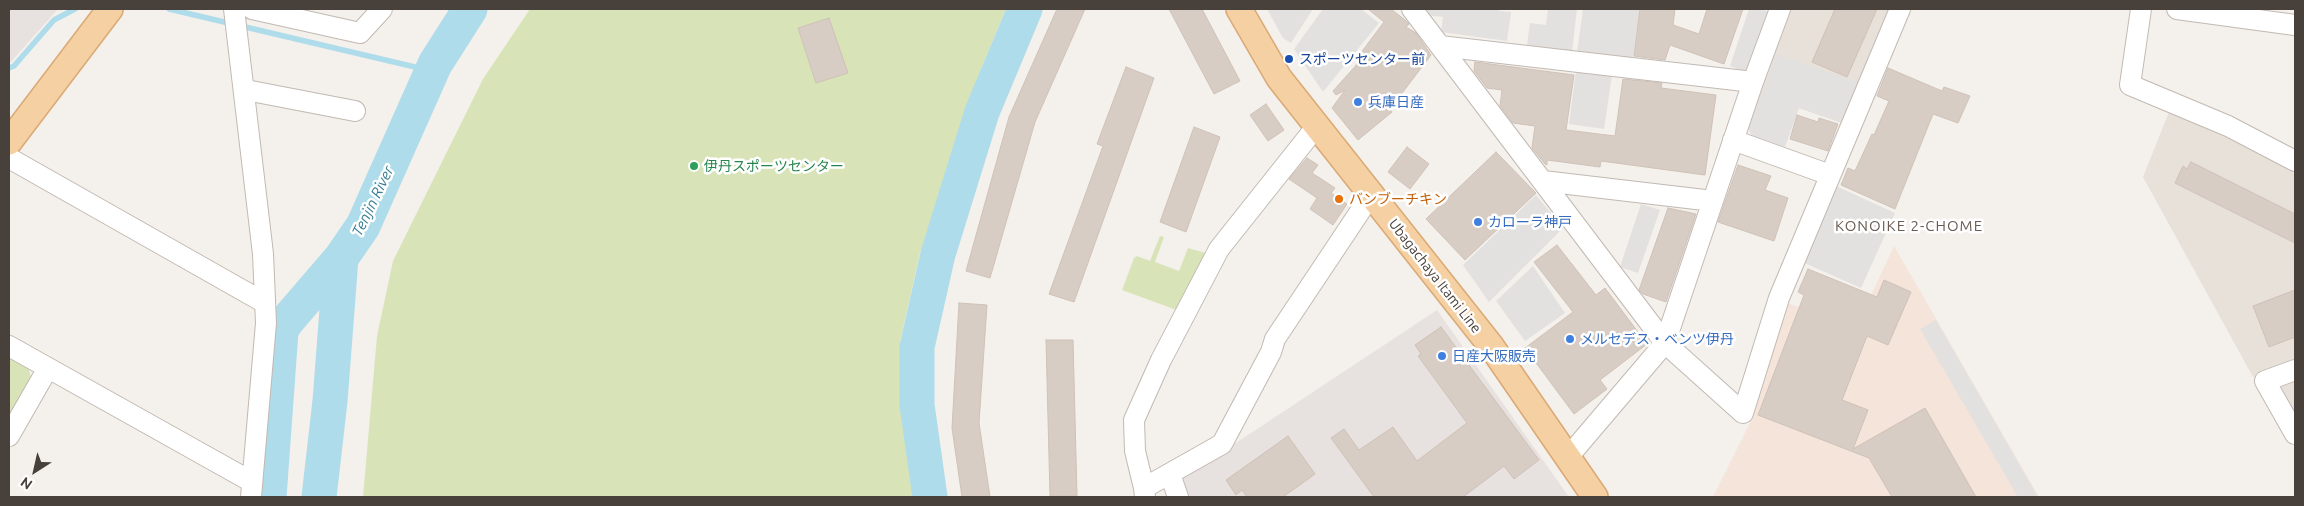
<!DOCTYPE html>
<html>
<head>
<meta charset="utf-8">
<style>
  body { margin:0 }
  #map { position:relative; width:2304px; height:506px; overflow:hidden; background:#f4f0eb; font-family:Ubuntu,sans-serif }
  canvas { display:block }
  .frame { position:absolute; inset:0; border:10px solid #48403a; pointer-events:none }
  .north { position:absolute; left:10px; top:446px; width:50px; height:50px; -webkit-text-stroke:4px #fff; paint-order:stroke; rotate:215deg; font-size:14px; font-weight:700; line-height:20px; text-align:center; color:#48403a }
  .north::after { content:''; display:block; margin:auto; width:18px; height:22px; background:#48403a; clip-path:polygon(50% 0,100% 100%,50% 72%,0 100%) }
</style>
</head>
<body>
<div id="map">
<canvas width="2304" height="506"></canvas>
<div class="frame"></div>
<div class="north">N</div>
</div>
<script>
const c = document.querySelector('canvas').getContext('2d');
c.lineJoin = 'round';
function paint(path, color) { c.fillStyle = color; c.fill(path, 'evenodd'); }
const toPath = rows => new Path2D(rows.map(r => 'M' + r).join(''));
function strokePath(path, color, width, dash) { c.strokeStyle = color; c.lineWidth = width; c.lineCap = dash ? 'butt' : 'round'; c.setLineDash(dash || []); c.stroke(path); }
function write(font, color, halo, rows, align = 'center') {
  c.font = font + ' Ubuntu,"Noto Sans JP",sans-serif'; c.lineWidth = 5; c.setLineDash([]); c.textBaseline = 'middle'; c.strokeStyle = halo; c.fillStyle = color; for (const [text, x, y, turn = 0] of rows) {
    c.save(); c.translate(x, y); c.rotate((+turn || 0) * Math.PI / 180); c.textAlign = isNaN(turn) ? turn : align; if (halo) c.strokeText(text, 0, 0); c.fillText(text, 0, 0); c.restore();
  }
}
paint(toPath([
  [1787,9,1890,9,1842,123,1758,94],
  [2169,112,2225,135,2295,173,2295,361,2253,377,2143,177],
  [2295,380,2295,418,2280,391,2283,384]
]), '#e8e1da');
paint(toPath([
  [1894,246,2039,497,1713,497,1750,423,1787,303,1856,328]
]), '#f4e4d9');
paint(toPath([
  [9,9,58,9,9,64],
  [1437,310,1569,497,1184,497,1180,480]
]), '#e7e2e0');
paint(toPath([
  [530,9,1006,9,981,69,920,253,900,342,901,407,914,497,363,497,377,336,393,261,483,79],
  [1160,236,1164,237,1155,262,1179,271,1188,248,1209,254,1182,312,1122,290,1134,258,1137,256,1150,261],
  [9,356,28,367,31,377,9,418]
]), '#d8e4b8');
paint(toPath([
  [1267,9,1313,9,1291,43,1283,38],
  [1323,9,1361,9,1379,23,1323,92,1294,49],
  [1420,9,1499,9,1499,11,1511,12,1507,41,1441,32,1443,17,1425,15],
  [1548,9,1577,9,1572,52,1527,45,1530,23,1546,25],
  [1583,9,1640,9,1633,60,1577,53],
  [1749,9,1768,11,1749,68,1743,71,1730,66],
  [1776,54,1858,82,1839,122,1799,108,1785,147,1752,136,1747,127,1758,94,1762,95],
  [1576,70,1612,75,1604,129,1569,124],
  [1836,186,1895,213,1861,288,1802,262],
  [1536,195,1563,228,1489,302,1463,265],
  [1641,204,1660,210,1638,273,1620,267],
  [1533,266,1565,313,1525,341,1496,301],
  [1936,320,2038,497,2018,497,1920,329]
]), '#e3e1df');
strokePath(toPath([
  [169,9,432,71],
  [9,68,14,66,54,20,75,9]
]), '#aedceb', 5.5);
strokePath(toPath([
  [269,497,281,331,286,322,341,258],
  [319,497,330,401,341,258,363,226,435,64,470,9],
  [930,497,917,405,917,347,938,254,982,112,1025,9]
]), '#aedceb', 35);
const building = toPath([
  [1057,9,1085,9,1035,122,990,278,966,271,1009,117,1057,9],
  [1169,9,1202,9,1240,81,1214,94,1169,9],
  [1368,9,1391,9,1405,20,1409,24,1406,27,1416,33,1431,55,1390,109,1392,112,1358,140,1332,108,1345,90,1336,95,1333,91,1360,61,1357,58,1384,22,1368,9],
  [1640,9,1675,9,1673,25,1699,34,1707,9,1743,9,1724,64,1670,45,1665,60,1634,56,1640,9],
  [1835,9,1877,9,1847,77,1812,62,1835,9],
  [829,18,848,73,816,83,798,28,829,18],
  [1475,62,1574,75,1566,130,1615,136,1623,79,1662,83,1661,88,1716,95,1705,175,1601,161,1600,167,1547,160,1547,165,1545,164,1532,148,1535,126,1513,123,1500,106,1502,90,1487,88,1474,71,1475,62],
  [1126,67,1154,78,1074,302,1049,294,1103,146,1097,144,1126,67],
  [1888,68,1942,91,1944,87,1970,96,1958,123,1933,114,1895,209,1841,185,1848,168,1855,171,1872,134,1874,135,1889,101,1877,96,1888,68],
  [1266,104,1284,130,1268,141,1250,115,1266,104],
  [1797,115,1818,122,1819,118,1838,124,1828,151,1790,139,1797,115],
  [1194,127,1220,137,1186,232,1160,222,1194,127],
  [1407,147,1429,164,1410,189,1388,172,1407,147],
  [1496,152,1536,193,1465,260,1426,219,1496,152],
  [1307,158,1318,165,1312,173,1335,188,1331,193,1347,204,1333,225,1310,209,1317,198,1289,179,1307,158],
  [2191,162,2295,214,2295,243,2175,183,2183,166,2187,169,2191,162],
  [1738,165,1771,176,1765,190,1788,198,1774,241,1718,222,1738,165],
  [1668,208,1696,214,1666,302,1643,294,1639,290,1668,208],
  [1557,245,1596,295,1605,288,1647,344,1600,380,1607,389,1574,414,1525,348,1573,312,1534,262,1557,245],
  [1808,269,1877,297,1884,280,1911,292,1888,345,1867,336,1842,400,1868,410,1853,449,1925,408,1976,497,1892,497,1869,458,1758,415,1804,295,1798,292,1808,269],
  [2295,290,2295,337,2269,347,2253,306,2295,290],
  [959,303,987,305,979,423,990,497,962,497,952,428,959,303],
  [1441,327,1539,460,1514,479,1504,466,1463,497,1374,497,1331,438,1344,429,1359,450,1393,427,1417,461,1467,423,1418,356,1421,354,1415,345,1441,327],
  [1046,340,1073,340,1077,496,1050,496,1046,340],
  [1288,436,1315,474,1283,497,1247,497,1242,490,1236,495,1226,480,1288,436]
]);
paint(building, '#d8cdc5');
strokePath(building, '#cfc1b6', 1);
const minor = toPath([
  [234,9,263,254,266,323,251,497],
  [252,9,360,33,382,9],
  [1412,9,1665,343,1743,413,1779,298,1900,9],
  [2141,9,2130,85,2228,126,2295,161],
  [2177,9,2295,25],
  [1440,46,1753,82],
  [244,91,251,91,355,111],
  [1733,140,1830,175],
  [9,158,265,303],
  [1543,181,1713,201],
  [9,346,252,482],
  [2295,370,2265,381,2295,434],
  [9,436,48,368],
  [1568,457,1665,343,1753,82,1780,9],
  [1170,474,1178,497],
  [1144,488,1135,451,1134,420,1161,360,1219,249,1316,127],
  [1145,497,1144,488,1222,444,1271,352,1275,339,1371,195]
]);
const major = toPath([
  [1239,9,1279,78,1491,346,1595,497],
  [9,142,110,9]
]);
strokePath(minor, '#c2b9b2', 22);
strokePath(major, '#daa974', 28);
strokePath(minor, '#fff', 20);
strokePath(major, '#f5d0a3', 25);
for (const [x, y, r, color] of [
  [1289,59,5,"#1a4fb4"],
  [1358,102,5,"#3f7fe0"],
  [694,166,5,"#2e9e5b"],
  [1339,199,5,"#e8710a"],
  [1478,222,5,"#3f7fe0"],
  [1570,339,5,"#3f7fe0"],
  [1442,356,5,"#3f7fe0"]
]) { const dot = new Path2D(); dot.arc(x, y, r, 0, 2 * Math.PI); c.fillStyle = color; c.fill(dot); strokePath(dot, '#fff', 2); }
write('14px', '#164399', '#fff', [
  ["スポーツセンター前",1299,59]
], 'left');
write('14px', '#366cbe', '#fff', [
  ["兵庫日産",1368,102],
  ["カローラ神戸",1488,222],
  ["メルセデス・ベンツ伊丹",1580,339],
  ["日産大阪販売",1452,356]
], 'left');
write('14px', '#27864d', '#fff', [
  ["伊丹スポーツセンター",704,166]
], 'left');
write('14px', '#c56008', '#fff', [
  ["バンブーチキン",1349,199]
], 'left');
write('14px', '#48403a', '#fff', [
  ["Ubagachaya Itami Line",1435,276,52]
]);
write('italic 15px', '#367d94', '#fff', [
  ["Tenjin River",373,201,-64]
]);
c.letterSpacing = '1px';
write('15px', '#6a5c52', '#fff', [
  ["KONOIKE 2-CHOME",1909,226]
]);
c.letterSpacing = '0px';
</script>
</body>
</html>
